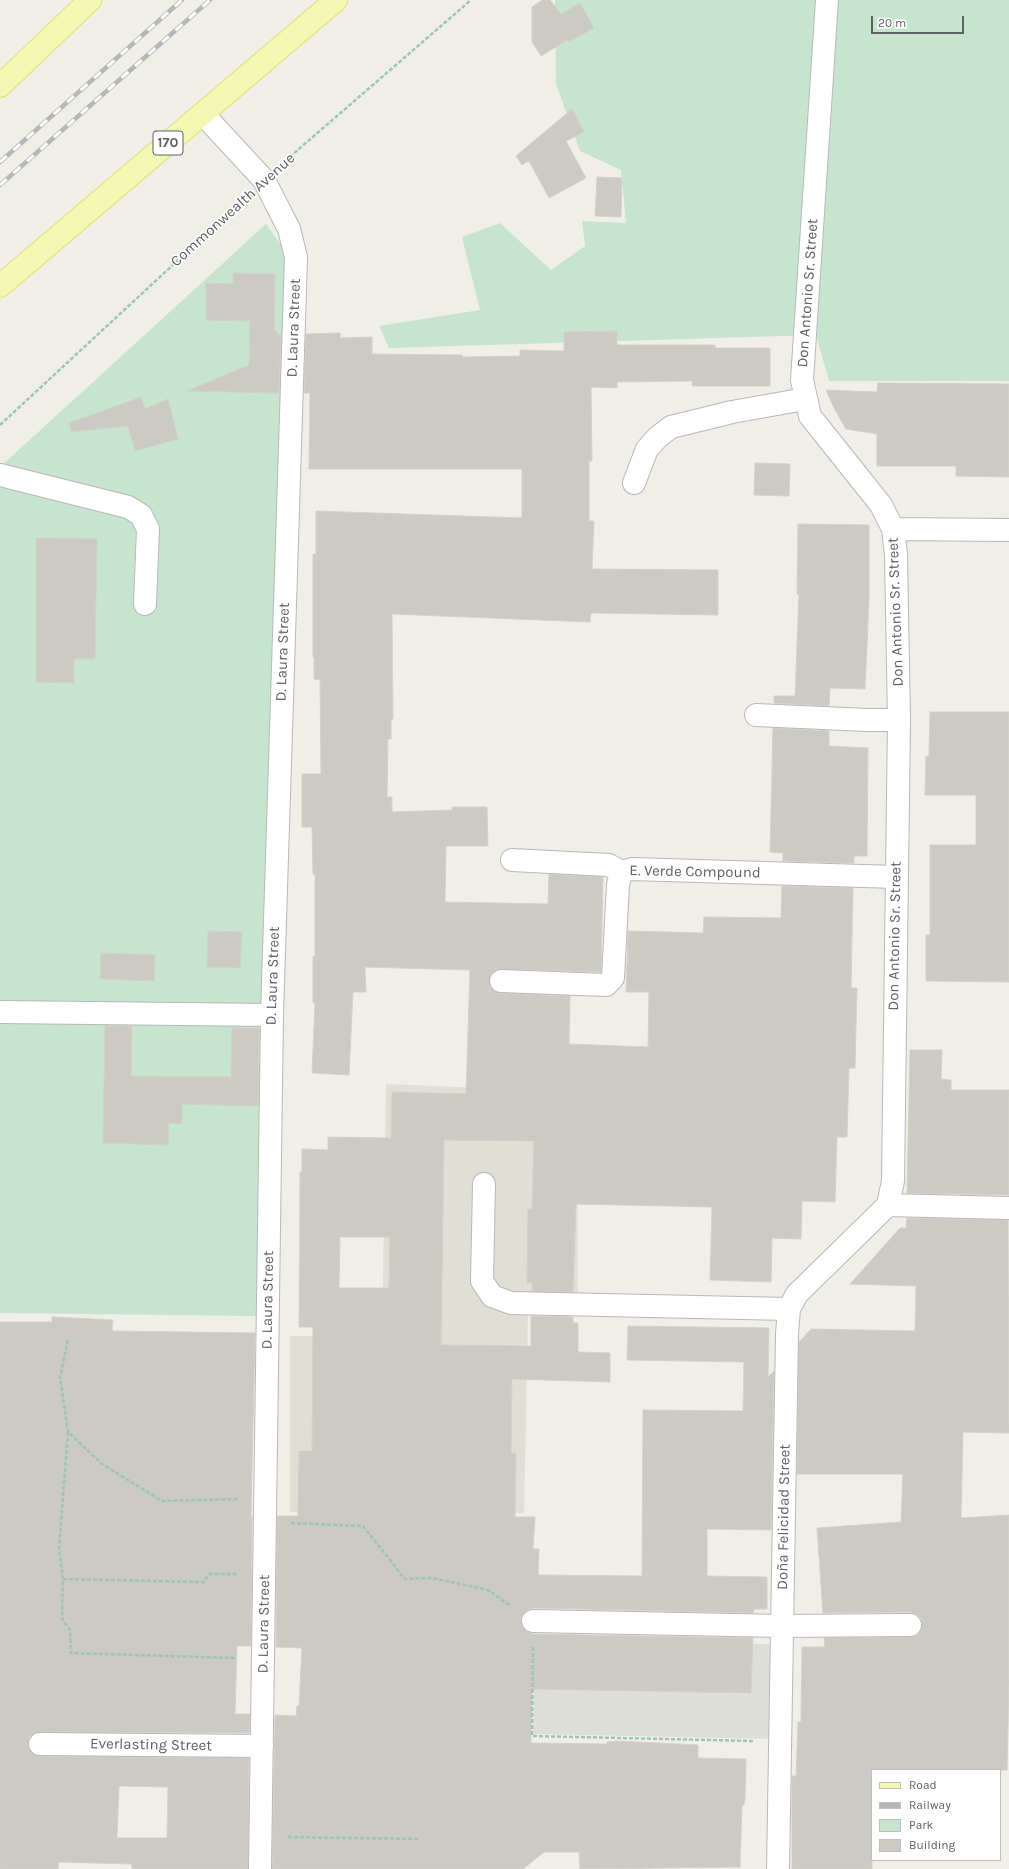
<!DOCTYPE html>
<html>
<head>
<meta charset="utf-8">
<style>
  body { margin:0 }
  #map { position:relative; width:1009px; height:1869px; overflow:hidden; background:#efefe7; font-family:Karla,sans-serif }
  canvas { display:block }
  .legend { position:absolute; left:871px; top:1769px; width:130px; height:92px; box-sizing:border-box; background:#fff; border:1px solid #bfbfc2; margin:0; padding:5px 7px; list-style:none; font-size:12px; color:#5f6066 }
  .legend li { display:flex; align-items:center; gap:8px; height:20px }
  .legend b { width:20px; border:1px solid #bfbfc2 }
  .scale { position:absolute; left:871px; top:16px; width:93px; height:18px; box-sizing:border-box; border:2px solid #5f6066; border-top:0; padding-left:5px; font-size:12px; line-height:14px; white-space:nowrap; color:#5f6066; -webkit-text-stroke:3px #fff; paint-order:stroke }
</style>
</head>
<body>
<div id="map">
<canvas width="1009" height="1869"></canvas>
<ul class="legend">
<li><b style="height:5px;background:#f2f7b4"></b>Road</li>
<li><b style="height:5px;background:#b7b7b8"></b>Railway</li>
<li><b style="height:11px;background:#c7e4ce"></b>Park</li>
<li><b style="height:11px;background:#cbcac4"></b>Building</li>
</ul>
<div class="scale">20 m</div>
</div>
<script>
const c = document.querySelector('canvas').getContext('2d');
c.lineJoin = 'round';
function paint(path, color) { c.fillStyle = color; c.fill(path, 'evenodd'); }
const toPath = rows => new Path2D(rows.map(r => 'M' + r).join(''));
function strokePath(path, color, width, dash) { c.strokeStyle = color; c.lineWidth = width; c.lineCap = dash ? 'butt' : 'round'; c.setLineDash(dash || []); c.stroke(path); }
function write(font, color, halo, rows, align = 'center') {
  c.font = font + ' Karla,sans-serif'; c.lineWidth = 3; c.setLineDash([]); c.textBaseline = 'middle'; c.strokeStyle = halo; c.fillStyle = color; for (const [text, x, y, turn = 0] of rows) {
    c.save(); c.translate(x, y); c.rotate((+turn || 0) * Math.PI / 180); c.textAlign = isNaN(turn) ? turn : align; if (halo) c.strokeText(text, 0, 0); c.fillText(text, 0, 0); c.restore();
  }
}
paint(toPath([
  [535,1643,777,1644,776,1739,533,1734]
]), '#deded9');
paint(toPath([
  [386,1084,577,1092,578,1296,528,1312,524,1513,290,1512,290,1336,382,1335]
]), '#dfdfd6');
paint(toPath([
  [555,0,1009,0,1009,381,829,381,816,335,389,348,379,326,480,310,462,237,500,223,551,270,585,246,582,221,626,223,621,170,580,151,556,84],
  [266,224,287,253,256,1316,0,1313,0,467]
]), '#c7e4ce');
const building = toPath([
  [542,0,550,0,561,14,580,3,594,28,568,42,567,40,541,56,532,42,532,7,542,0],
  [572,109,584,132,566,141,586,178,549,198,529,161,522,165,516,156,572,109],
  [597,177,622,178,621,217,595,216,597,177],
  [233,273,275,274,274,331,277,331,277,334,281,334,279,393,187,391,249,365,250,321,206,320,206,283,233,284,233,273],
  [617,331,617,345,715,345,715,348,770,348,770,386,692,386,692,381,617,382,617,388,591,387,592,461,589,461,589,521,594,521,592,569,718,570,718,615,591,613,590,622,392,614,393,719,391,719,391,739,388,739,387,797,392,797,392,812,452,810,452,807,487,807,488,846,446,846,445,902,548,904,549,874,603,877,601,972,501,969,495,970,491,974,489,980,490,987,494,991,500,993,570,996,569,1044,648,1047,649,992,626,992,628,931,703,933,704,917,781,918,782,886,853,888,851,988,857,988,855,1068,849,1068,847,1137,837,1137,835,1202,802,1201,801,1239,772,1238,771,1282,710,1280,712,1207,576,1204,573,1292,532,1291,532,1283,527,1283,528,1209,532,1209,534,1141,444,1140,441,1345,531,1346,531,1316,573,1317,573,1323,578,1323,578,1352,610,1353,610,1382,512,1379,511,1453,516,1453,515,1517,535,1517,533,1549,539,1549,538,1575,642,1576,643,1410,743,1411,744,1362,627,1360,628,1326,769,1328,768,1377,774,1371,771,1530,707,1529,707,1576,767,1577,767,1609,754,1609,753,1613,533,1608,527,1610,522,1615,521,1620,522,1627,527,1632,533,1634,753,1638,751,1693,532,1689,531,1743,607,1744,607,1742,617,1741,698,1745,698,1758,746,1759,745,1799,744,1805,742,1805,740,1867,580,1869,579,1852,544,1852,523,1869,272,1869,275,1715,296,1716,297,1706,299,1706,302,1648,276,1647,277,1516,298,1516,299,1451,312,1451,313,1327,299,1327,300,1172,302,1172,302,1149,328,1150,328,1137,391,1138,392,1092,466,1094,470,970,365,967,366,992,353,992,349,1075,312,1073,315,1003,313,1003,313,956,315,956,315,874,313,874,312,827,302,827,302,774,321,774,320,680,314,679,314,657,313,657,313,554,316,554,316,511,522,518,522,469,309,469,310,393,304,393,306,334,340,333,340,338,372,337,372,354,462,355,462,357,520,356,520,350,564,351,564,332,617,331],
  [340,1237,390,1237,389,1288,339,1288,340,1237],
  [878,383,1009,384,1009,477,956,476,956,466,877,466,877,434,846,429,834,408,826,390,877,392,878,383],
  [141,397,145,409,168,399,178,439,135,451,128,426,71,432,69,423,141,397],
  [755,463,790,464,789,496,754,495,755,463],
  [798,524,869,525,869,600,865,689,830,688,829,706,774,703,774,696,795,696,799,594,797,594,798,524],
  [36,538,97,539,95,659,74,659,74,683,36,682,36,538],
  [930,712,1009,712,1009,982,926,981,926,935,930,935,930,845,976,845,976,795,925,795,926,756,929,756,930,712],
  [773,728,829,731,829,746,868,748,867,856,854,856,854,863,783,861,783,853,770,852,773,728],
  [208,931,242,932,240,968,207,967,208,931],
  [101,953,155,955,154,981,100,979,101,953],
  [105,1026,132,1026,131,1076,231,1077,232,1028,259,1028,258,1106,182,1104,182,1124,169,1123,168,1145,103,1143,105,1026],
  [910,1050,942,1050,941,1079,951,1080,951,1090,1009,1090,1009,1195,907,1193,910,1050],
  [907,1218,1008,1220,1009,1433,963,1432,961,1518,1009,1515,1009,1682,1007,1770,872,1770,872,1869,792,1869,792,1776,796,1776,798,1722,801,1722,802,1647,825,1647,824,1638,910,1637,917,1636,921,1631,922,1625,921,1618,916,1614,910,1612,823,1613,817,1528,901,1522,903,1474,797,1474,799,1342,811,1329,915,1331,916,1286,850,1284,900,1228,906,1228,907,1218],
  [52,1317,113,1320,112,1331,255,1333,251,1516,252,1516,251,1646,237,1646,235,1714,250,1714,249,1733,40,1732,34,1733,29,1737,28,1744,29,1750,34,1755,40,1756,249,1758,248,1869,132,1869,132,1864,59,1862,58,1869,0,1869,0,1322,52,1322,52,1317],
  [119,1786,168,1787,167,1838,117,1838,119,1786]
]);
paint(building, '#cbcac4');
strokePath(building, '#d4d2c6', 1);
const minor = toPath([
  [827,0,802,380,810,416,881,505,893,529,896,555,899,720,893,1181,888,1205],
  [203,114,264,180,289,229,296,257,272,1015,260,1869],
  [0,475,128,507,141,515,148,529,145,604],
  [634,483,647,449,658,437,671,427,732,412,805,399],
  [893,529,1009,530],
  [756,715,867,720,899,720],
  [512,860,609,865,621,872],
  [501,981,606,985,613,978,618,885,621,872,632,869,896,877],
  [0,1012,272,1015],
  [484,1184,482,1281,492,1296,511,1303,789,1309],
  [888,1205,1009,1208],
  [533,1621,782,1626,910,1625],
  [40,1744,262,1746],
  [778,1869,787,1334,789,1309,797,1294,888,1205]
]);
const major = toPath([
  [0,86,90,0],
  [0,286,336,0]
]);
strokePath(minor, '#b7b8bc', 24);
strokePath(major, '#e4df6c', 24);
strokePath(toPath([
  [285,161,471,0],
  [0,425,243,200],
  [68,1340,60,1377,68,1432,102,1464,162,1501,239,1499],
  [68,1432,59,1548,63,1579,62,1619,70,1630,71,1653,235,1658],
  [291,1523,363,1526,405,1579,432,1578,488,1590,511,1606],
  [63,1579,204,1582,209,1574,238,1574],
  [533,1647,532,1736,754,1741],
  [288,1837,420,1839]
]), '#a0c5b3', 2.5, [4, 2]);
strokePath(minor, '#fff', 22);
strokePath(major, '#f2f7b4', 22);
const rail = toPath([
  [0,162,182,0],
  [0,185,210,0]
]);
strokePath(rail, '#b7b7b8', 4.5);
strokePath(rail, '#fff', 3, [9]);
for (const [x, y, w] of [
  [168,143,30]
]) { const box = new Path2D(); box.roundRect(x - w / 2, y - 12, w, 24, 3); c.fillStyle = '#fff'; c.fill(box); strokePath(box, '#5f6066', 1); }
write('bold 14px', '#5f6066', null, [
  ["170",168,143]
]);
write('15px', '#5f6066', '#fff', [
  ["Commonwealth Avenue",233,210,-42],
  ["Don Antonio Sr. Street",808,293,-86],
  ["D. Laura Street",294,328,-88],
  ["Don Antonio Sr. Street",896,612,-92],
  ["D. Laura Street",283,652,-88],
  ["E. Verde Compound",695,872,1],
  ["Don Antonio Sr. Street",895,936,-89],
  ["D. Laura Street",273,976,-88],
  ["D. Laura Street",268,1300,-89],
  ["Doña Felicidad Street",784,1517,-89],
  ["D. Laura Street",264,1624,-89],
  ["Everlasting Street",151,1745,1]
]);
</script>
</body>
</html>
